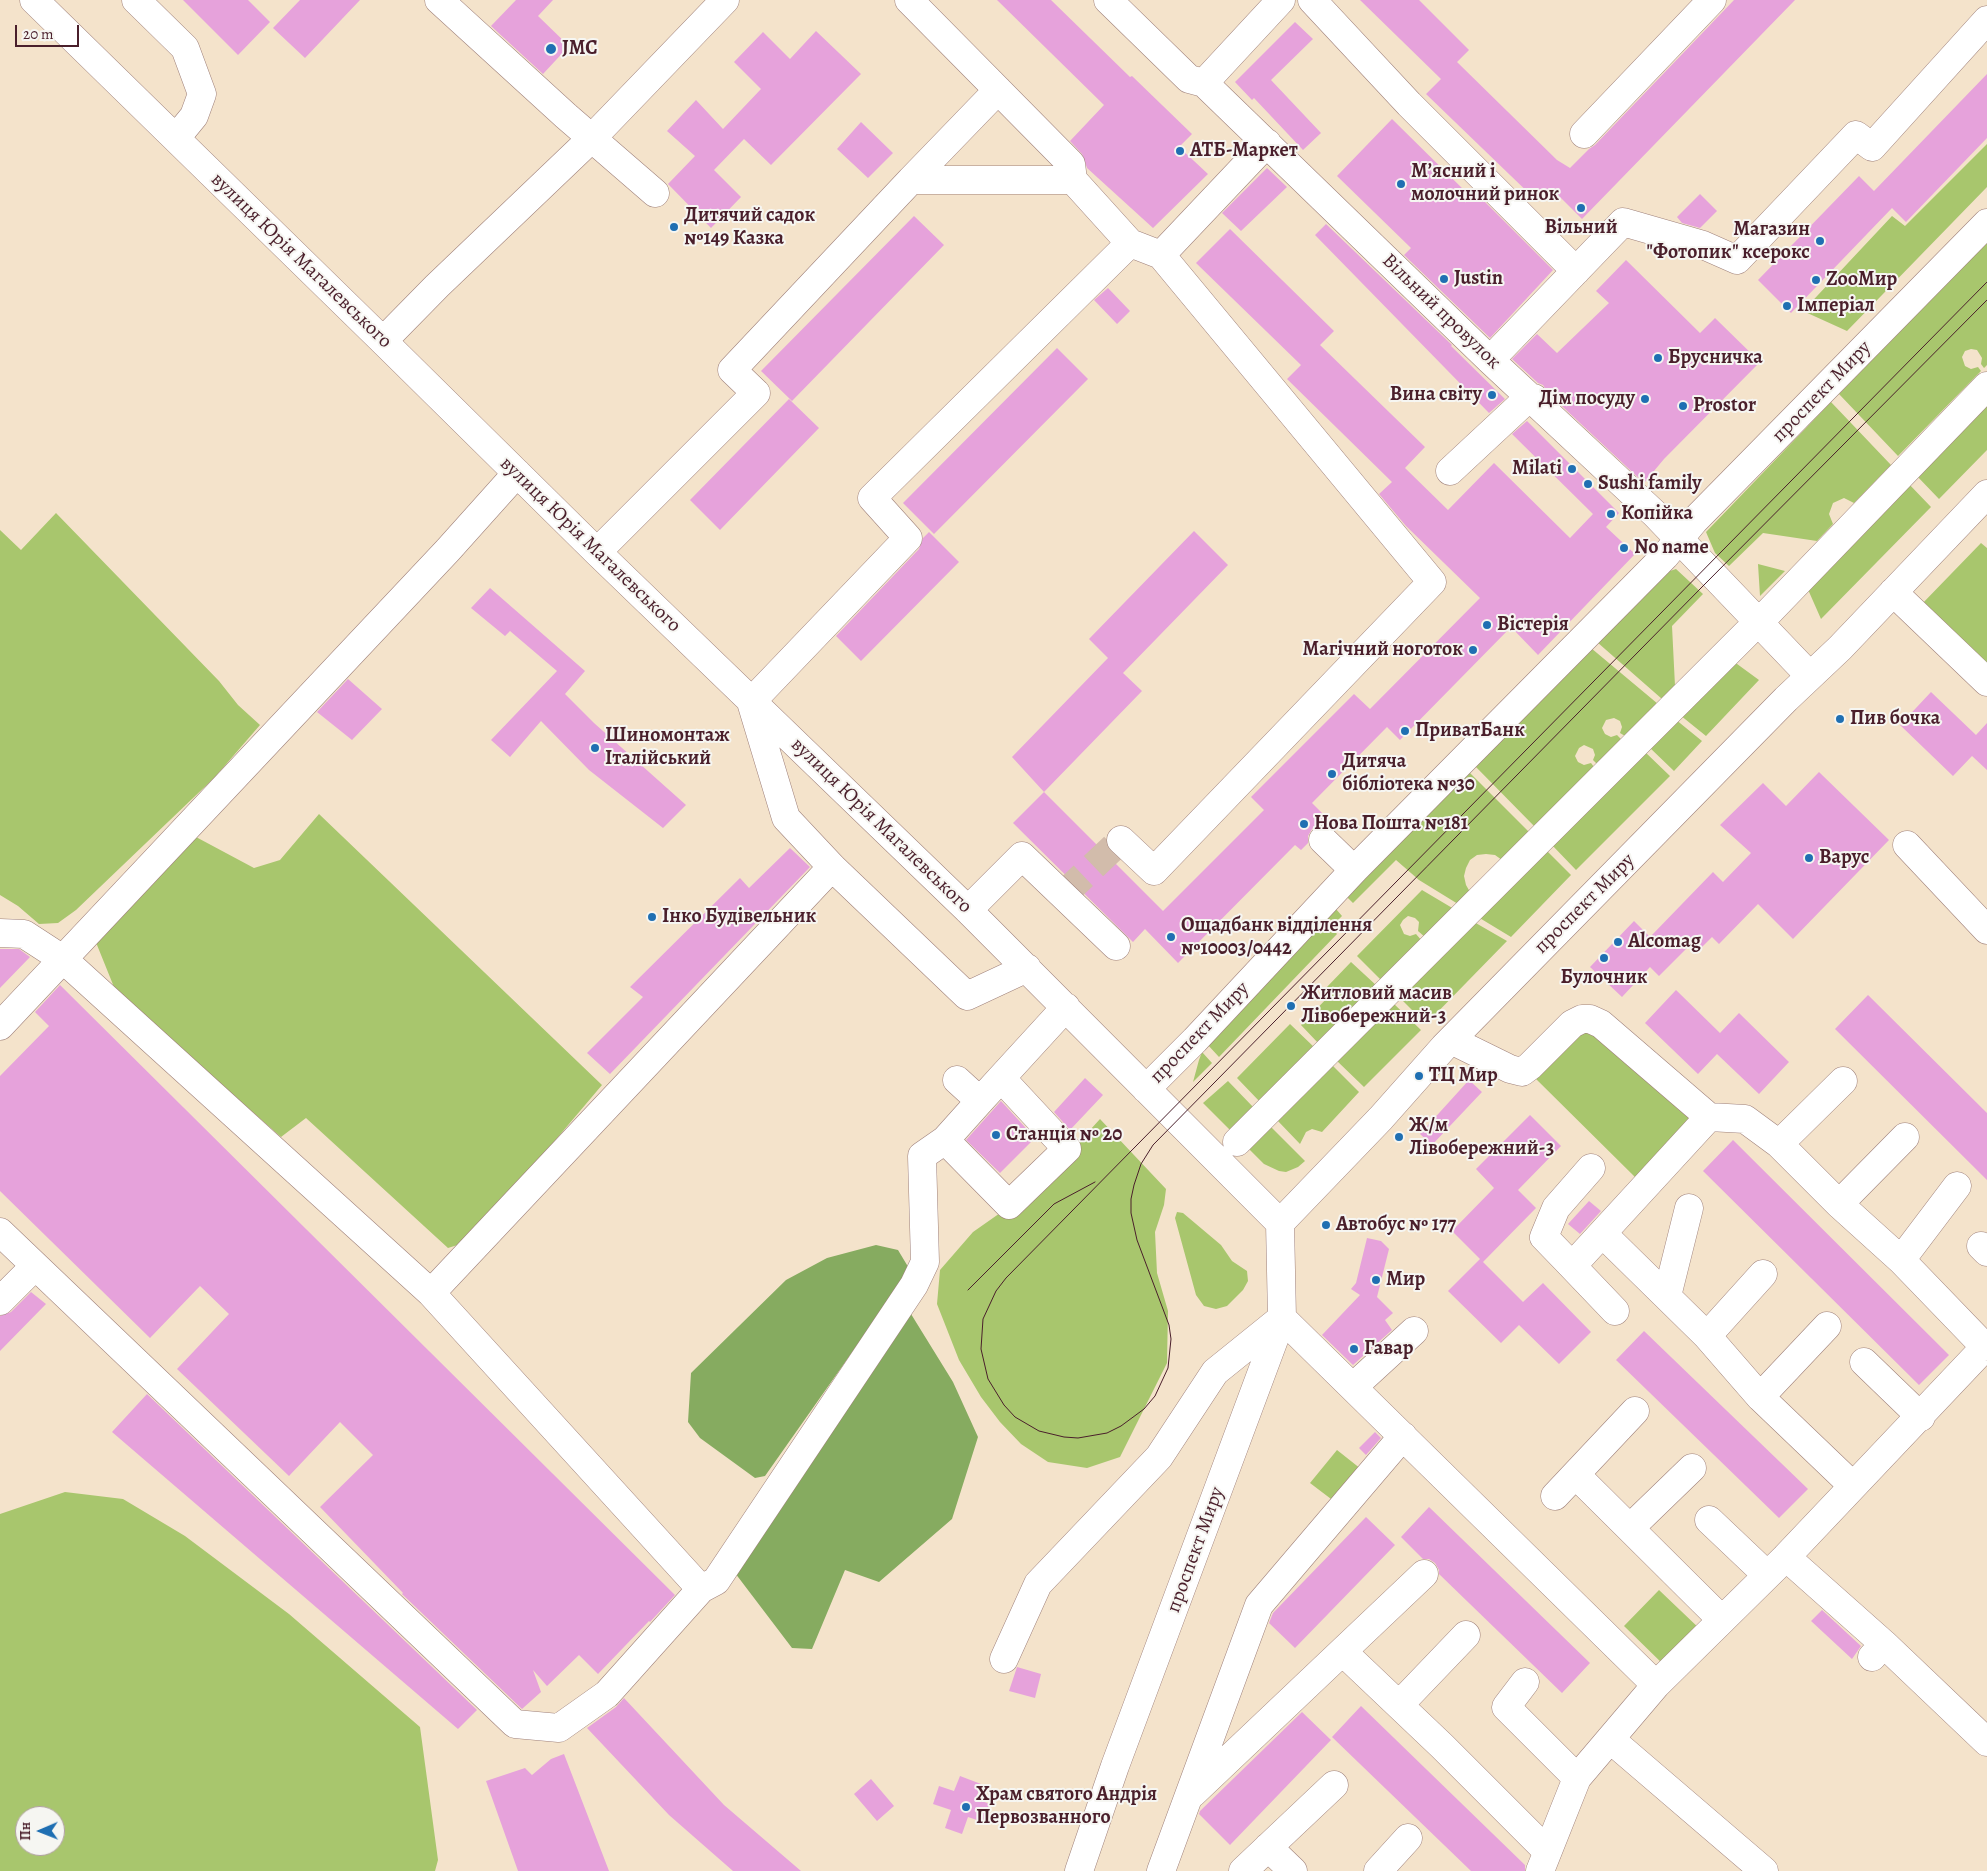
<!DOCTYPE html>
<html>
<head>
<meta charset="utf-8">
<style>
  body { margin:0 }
  #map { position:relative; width:1987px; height:1871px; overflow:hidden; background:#f4e3cb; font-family:Alegreya,serif }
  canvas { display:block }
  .north { position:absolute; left:15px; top:1806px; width:50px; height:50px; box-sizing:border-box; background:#f6f6f2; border:1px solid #b1a0a2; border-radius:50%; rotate:269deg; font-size:14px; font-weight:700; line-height:20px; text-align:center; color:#4a1f2b }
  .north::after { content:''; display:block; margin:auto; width:18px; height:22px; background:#1f6fb2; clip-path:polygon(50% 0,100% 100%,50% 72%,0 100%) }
  .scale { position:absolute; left:15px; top:25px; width:64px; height:22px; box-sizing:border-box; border:2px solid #4a1f2b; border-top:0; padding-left:6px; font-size:15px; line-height:18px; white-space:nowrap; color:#4a1f2b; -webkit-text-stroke:4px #f6f6f2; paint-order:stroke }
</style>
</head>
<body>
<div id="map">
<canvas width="1987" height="1871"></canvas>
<div class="north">Пн</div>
<div class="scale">20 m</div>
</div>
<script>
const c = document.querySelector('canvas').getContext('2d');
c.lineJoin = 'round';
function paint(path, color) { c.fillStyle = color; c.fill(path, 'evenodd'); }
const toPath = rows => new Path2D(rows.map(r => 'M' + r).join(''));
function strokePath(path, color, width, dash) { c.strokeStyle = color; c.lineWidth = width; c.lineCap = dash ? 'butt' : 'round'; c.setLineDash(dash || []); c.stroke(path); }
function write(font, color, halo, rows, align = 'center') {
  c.font = font + ' Alegreya,serif'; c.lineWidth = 4; c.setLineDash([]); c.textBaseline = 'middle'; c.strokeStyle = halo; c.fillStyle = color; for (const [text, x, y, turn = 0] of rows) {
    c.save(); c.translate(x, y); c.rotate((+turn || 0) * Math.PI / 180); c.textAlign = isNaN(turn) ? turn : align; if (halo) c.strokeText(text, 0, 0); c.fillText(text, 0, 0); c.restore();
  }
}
paint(toPath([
  [1987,144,1987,187,1847,331,1803,311,1892,216,1905,226],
  [1987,242,1987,365,1984,368,1981,364,1982,358,1977,350,1971,349,1965,351,1962,357,1965,366,1971,369,1978,367,1981,371,1898,456,1839,394],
  [1987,400,1987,450,1939,499,1915,474],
  [1831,402,1891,465,1854,503,1844,498,1833,503,1829,514,1833,524,1817,541,1763,533,1729,566,1715,553,1706,532],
  [1907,482,1931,507,1821,619,1806,585],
  [56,513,219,681,238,705,260,725,215,777,76,910,58,923,39,924,18,906,0,895,0,530,21,550],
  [1981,543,1987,548,1987,672,1920,606],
  [1758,564,1785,571,1760,596],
  [1676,569,1703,594,1672,626,1675,686,1662,699,1597,642,1667,572],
  [1591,648,1658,704,1625,736,1620,733,1622,727,1620,721,1614,718,1606,720,1602,728,1605,734,1611,737,1617,735,1622,740,1597,764,1593,760,1595,755,1593,749,1584,745,1579,748,1575,756,1578,762,1584,765,1591,763,1594,767,1535,827,1475,766],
  [1733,661,1759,680,1706,736,1680,715],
  [1675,719,1702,741,1674,771,1648,746],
  [1644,751,1670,776,1576,870,1551,844],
  [1469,772,1529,832,1502,860,1495,855,1486,854,1477,855,1470,860,1466,868,1464,876,1466,885,1470,892,1458,904,1419,880,1396,860,1353,903,1347,897],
  [319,814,602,1085,470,1241,448,1248,306,1118,281,1137,116,992,95,940,196,837,254,868,280,860],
  [1546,850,1571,875,1511,937,1478,917],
  [1422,890,1454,909,1426,938,1418,931,1419,922,1415,918,1408,916,1403,920,1400,925,1404,934,1410,936,1416,934,1422,941,1382,981,1357,956],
  [1336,909,1342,916,1331,927,1337,934,1219,1057,1207,1044],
  [1474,922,1507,941,1426,1024,1399,997],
  [1351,962,1377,986,1319,1044,1301,1025,1331,994,1326,988],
  [1393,1003,1421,1030,1364,1087,1336,1060],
  [1290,1024,1315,1048,1261,1103,1237,1078],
  [1587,1026,1694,1119,1638,1180,1535,1078],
  [1202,1052,1212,1063,1193,1082,1199,1060],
  [1332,1065,1359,1092,1322,1132,1312,1129,1306,1132,1300,1144,1277,1120],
  [1228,1081,1255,1109,1232,1132,1203,1103],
  [1100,1119,1166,1189,1164,1205,1155,1232,1157,1273,1168,1311,1167,1363,1120,1457,1087,1468,1048,1462,1021,1444,1000,1422,981,1397,959,1360,937,1304,940,1270,973,1232,1040,1185],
  [1271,1127,1305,1161,1298,1167,1286,1172,1279,1171,1264,1164,1249,1149],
  [1177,1212,1183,1213,1221,1245,1232,1261,1247,1271,1248,1281,1243,1290,1227,1306,1216,1309,1204,1306,1196,1295,1175,1218],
  [1337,1450,1361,1469,1335,1502,1310,1483],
  [65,1492,123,1499,185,1536,289,1614,420,1727,438,1860,435,1871,0,1871,0,1514],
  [25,1816,55,1816,55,1846,25,1846],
  [1659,1590,1702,1631,1667,1668,1624,1626]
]), '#a8c66d');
paint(toPath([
  [876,1245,898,1250,910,1270,765,1476,755,1478,700,1438,688,1422,691,1373,786,1280,827,1258],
  [911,1314,953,1382,978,1437,952,1519,879,1582,845,1570,812,1649,792,1648,732,1569]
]), '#86ab60');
paint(toPath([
  [183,0,248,0,270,22,238,55],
  [300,0,360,0,305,58,273,28],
  [516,0,553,0,538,16,569,46,543,74,491,26],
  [997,0,1051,0,1130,77,1132,76,1192,134,1179,147,1208,174,1153,228,1087,168,1082,154,1070,141,1104,105],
  [1360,0,1419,0,1469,50,1457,62,1557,160,1570,168,1589,149,1595,145,1734,0,1795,0,1582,219,1551,188,1538,202,1426,94,1441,79],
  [1295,22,1313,39,1271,80,1321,133,1303,150,1254,98,1252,100,1235,82],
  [816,31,861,74,771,165,744,139,714,170,741,197,711,228,668,184,695,156,667,131,696,100,723,129,761,89,734,62,763,32,790,59],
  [1987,74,1987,138,1906,222,1892,208,1791,313,1758,280,1859,176,1874,191],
  [1392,119,1466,192,1471,188,1553,270,1490,338,1404,255,1411,248,1337,176],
  [861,122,893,153,868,178,837,149],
  [1267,168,1287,187,1241,231,1222,213],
  [1700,194,1717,211,1700,228,1682,223,1677,217],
  [914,216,944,245,792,401,761,371],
  [1326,224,1452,345,1451,346,1505,399,1489,413,1315,235],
  [1230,229,1334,331,1320,345,1425,447,1405,468,1448,510,1494,463,1570,538,1593,514,1512,434,1527,421,1619,513,1606,527,1635,554,1538,655,1511,627,1400,740,1387,727,1312,803,1330,821,1326,825,1319,825,1312,829,1308,836,1308,843,1301,850,1295,845,1178,963,1145,929,1133,942,1013,823,1044,792,1163,911,1264,810,1251,797,1354,694,1370,709,1480,598,1406,526,1379,494,1392,482,1287,379,1301,365,1196,263],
  [1626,260,1700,333,1715,318,1760,362,1664,459,1644,483,1548,393,1543,385,1538,383,1512,359,1537,334,1557,353,1609,303,1596,291],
  [1108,288,1130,311,1117,324,1094,300],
  [1057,348,1088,379,934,534,903,503],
  [789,399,819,428,720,530,690,500],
  [1194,531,1228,565,1123,673,1142,691,1044,792,1012,757,1108,658,1089,639],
  [929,532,959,562,861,661,836,636,919,549,923,538],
  [490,588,585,671,565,694,594,723,686,805,663,828,589,770,541,721,510,757,491,740,557,671,510,631,505,636,471,608],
  [348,679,382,709,352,740,317,712],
  [1931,692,1976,735,1987,723,1987,770,1972,756,1953,776,1900,725],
  [1819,772,1889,840,1793,939,1758,904,1719,944,1712,937,1696,953,1689,946,1659,976,1650,967,1622,997,1590,967,1634,921,1650,937,1713,872,1723,882,1751,853,1720,825,1763,783,1786,806],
  [790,848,810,867,610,1074,587,1053,643,997,630,987,740,878,749,888],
  [0,949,19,949,30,957,0,988],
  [60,985,675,1595,650,1622,649,1621,598,1674,579,1655,547,1686,533,1670,541,1692,522,1709,402,1594,403,1593,320,1507,373,1455,340,1422,289,1476,177,1369,229,1314,200,1286,150,1338,0,1191,0,1076,49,1026,35,1012],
  [1676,990,1720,1033,1739,1013,1789,1062,1759,1094,1717,1054,1698,1074,1645,1023],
  [1868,995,1987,1113,1987,1180,1835,1029],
  [1085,1078,1103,1095,1070,1130,1054,1112],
  [1469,1080,1482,1092,1432,1145,1420,1134],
  [1001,1101,1035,1138,1000,1173,966,1140],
  [1530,1115,1561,1146,1518,1190,1536,1208,1483,1262,1523,1302,1543,1283,1591,1332,1559,1364,1519,1325,1501,1343,1448,1291,1480,1259,1452,1231,1494,1188,1476,1169],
  [1733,1140,1949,1355,1919,1385,1703,1171],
  [1589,1201,1601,1211,1580,1234,1568,1224],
  [1367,1238,1381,1241,1389,1249,1377,1297,1393,1313,1385,1320,1392,1330,1353,1365,1322,1335,1360,1295,1351,1289,1356,1283],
  [31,1292,46,1304,0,1351,0,1316,11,1312],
  [1644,1331,1808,1489,1779,1518,1616,1360],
  [147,1394,477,1710,458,1729,112,1432],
  [1375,1432,1381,1438,1366,1455,1359,1448],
  [1429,1507,1590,1663,1562,1693,1439,1574,1439,1570,1435,1563,1429,1559,1423,1559,1401,1537],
  [1366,1517,1395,1545,1295,1648,1269,1623,1273,1613],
  [1822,1610,1861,1646,1852,1659,1811,1621],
  [1017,1667,1041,1674,1035,1698,1009,1691],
  [624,1698,724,1805,801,1871,733,1871,669,1815,587,1728,616,1707],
  [1361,1706,1525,1865,1525,1871,1471,1871,1332,1737],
  [1302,1712,1331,1740,1230,1845,1199,1814,1200,1811],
  [564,1754,609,1871,518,1871,486,1781,525,1768,532,1775,551,1759],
  [960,1776,981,1784,976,1799,990,1804,983,1822,968,1817,962,1834,945,1828,951,1810,933,1804,939,1786,954,1791],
  [871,1779,894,1806,877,1821,854,1794]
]), '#e6a2db');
strokePath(toPath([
  [1063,895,1121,840]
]), '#d2bcab', 28, [28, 14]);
const minor = toPath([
  [34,0,383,341,597,552,968,910,1280,1223,1282,1318,1115,1766,1079,1871],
  [136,0,185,48,202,94,194,116,176,138],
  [439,0,566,116,655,193],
  [909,0,1071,164,1073,180],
  [1108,0,1189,79,1204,83,1490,360,1656,515,1810,676],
  [1312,0,1409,104,1576,271],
  [1204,83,1281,0],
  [1584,134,1712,0],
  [911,180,998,90],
  [383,341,437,286,593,137,725,0],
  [1490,360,1623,222,1703,245,1737,260,1856,135,1872,147,1987,20],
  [1450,471,1522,404,1534,398],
  [597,552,756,393,732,370,911,180,1073,180,1130,243,1161,255,1267,143],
  [1893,592,1987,682],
  [1769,612,1987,386],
  [1121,840,1154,871,1432,582,1161,255],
  [1323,840,1354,870],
  [1907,845,1987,930],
  [968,910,1022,856,1116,946],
  [0,933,24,934,64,960,431,1293,701,1589],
  [1027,968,967,996,832,867,786,818,751,702,908,538,872,498,1130,243],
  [0,1026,448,550,517,473],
  [1451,1040,1510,1069,1522,1072,1530,1066,1572,1024,1582,1019,1590,1019,1601,1024,1709,1117,1745,1119,1779,1144,1839,1204,1901,1260,1985,1347],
  [1001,1078,1067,1149,1009,1205,945,1140,980,1101,1001,1078,1066,1007],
  [957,1080,980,1101],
  [1146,1089,1195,1040,1354,870,1665,556,1694,521,1987,223],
  [1237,1142,1747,633],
  [1779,1144,1843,1081],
  [1591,1168,1556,1208,1544,1237,1572,1266,1709,1117],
  [1839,1204,1905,1137],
  [1280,1223,1381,1118,1444,1047,1786,699,1840,648,1987,494],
  [0,1232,515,1724,559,1728,607,1694,701,1589,716,1581,914,1285,925,1262,922,1156,945,1140],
  [1603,1234,1707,1336,1760,1397,1853,1486],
  [1981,1246,1987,1252],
  [1901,1260,1957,1186],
  [1572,1266,1615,1311],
  [431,1293,832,867],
  [1667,1296,1689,1208],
  [0,1301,35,1266],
  [1707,1336,1763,1274],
  [1864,1362,1921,1417],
  [1353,1387,1414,1331],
  [1760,1397,1827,1326],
  [1576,1475,1722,1620],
  [1555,1496,1635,1411],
  [1709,1520,1767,1575],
  [1630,1528,1692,1468],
  [1786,1557,1884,1644,1872,1657],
  [1884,1644,1987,1742],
  [1343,1652,1442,1746,1547,1851],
  [1004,1659,1038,1584,1159,1457,1215,1372,1282,1318,1656,1685],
  [1525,1682,1506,1707,1577,1778],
  [1399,1705,1466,1635],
  [1610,1739,1764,1871],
  [1193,1793,1424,1574],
  [1268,1847,1293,1871],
  [1161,1871,1259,1605,1403,1436],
  [1243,1871,1334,1785],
  [1378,1871,1408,1838],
  [1540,1871,1577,1778,1656,1685,1786,1557,1987,1345]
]);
strokePath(minor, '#9f817b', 29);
strokePath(minor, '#fff', 28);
strokePath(toPath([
  [1987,282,1006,1278,996,1291,983,1319,981,1349,988,1379,1004,1405,1015,1417,1039,1431,1064,1437,1078,1438,1107,1433,1121,1426,1144,1409,1155,1396,1168,1368,1171,1339,1169,1325,1137,1240,1131,1213,1131,1199,1134,1185,1141,1164,1153,1145,1701,588,1987,300],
  [968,1290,1054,1204,1095,1182]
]), '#4a1f2b', 1);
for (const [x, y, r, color] of [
  [551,49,6,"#1f6fb2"],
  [1180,151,5,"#1f6fb2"],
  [1401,184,5,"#1f6fb2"],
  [1581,208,5,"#1f6fb2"],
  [674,227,5,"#1f6fb2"],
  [1820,241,5,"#1f6fb2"],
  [1444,279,5,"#1f6fb2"],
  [1816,280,5,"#1f6fb2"],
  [1787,306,5,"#1f6fb2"],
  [1658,358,5,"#1f6fb2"],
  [1492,395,5,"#1f6fb2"],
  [1645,399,5,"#1f6fb2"],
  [1683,406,5,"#1f6fb2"],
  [1572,469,5,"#1f6fb2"],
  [1588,484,5,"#1f6fb2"],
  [1611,514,5,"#1f6fb2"],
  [1624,548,5,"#1f6fb2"],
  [1487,625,5,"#1f6fb2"],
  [1473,650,5,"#1f6fb2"],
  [1840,719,5,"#1f6fb2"],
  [1405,731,5,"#1f6fb2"],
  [595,748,5,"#1f6fb2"],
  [1332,774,5,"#1f6fb2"],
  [1304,824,5,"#1f6fb2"],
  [1809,858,5,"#1f6fb2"],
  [652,917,5,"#1f6fb2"],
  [1171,937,5,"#1f6fb2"],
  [1618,942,5,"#1f6fb2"],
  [1604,958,5,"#1f6fb2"],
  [1291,1006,5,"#1f6fb2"],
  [1419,1076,5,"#1f6fb2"],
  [996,1135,5,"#1f6fb2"],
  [1399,1137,5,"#1f6fb2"],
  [1326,1225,5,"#1f6fb2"],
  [1376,1280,5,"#1f6fb2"],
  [1354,1349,5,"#1f6fb2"],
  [966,1807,5,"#1f6fb2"]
]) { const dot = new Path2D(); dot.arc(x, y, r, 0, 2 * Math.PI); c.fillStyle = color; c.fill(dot); strokePath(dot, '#f6f6f2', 2); }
write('bold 20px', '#4a1f2b', '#f6f6f2', [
  ["JMC",562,49],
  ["АТБ-Маркет",1190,151],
  ["Мʼясний і",1411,172],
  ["молочний ринок",1411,195],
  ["Дитячий садок",684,216],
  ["№149 Казка",684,239],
  ["Вільний",1581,228,"center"],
  ["Магазин",1810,230,"right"],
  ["\"Фотопик\" ксерокс",1810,253,"right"],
  ["Justin",1454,279],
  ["ZooМир",1826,280],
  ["Імперіал",1797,306],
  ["Брусничка",1668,358],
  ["Вина світу",1482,395,"right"],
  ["Дім посуду",1635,399,"right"],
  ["Prostor",1693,406],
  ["Milati",1562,469,"right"],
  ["Sushi family",1598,484],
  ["Копійка",1621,514],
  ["No name",1634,548],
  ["Вістерія",1497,625],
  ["Магічний ноготок",1463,650,"right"],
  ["Пив бочка",1850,719],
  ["ПриватБанк",1415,731],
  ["Шиномонтаж",605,736],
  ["Італійський",605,759],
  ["Дитяча",1342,762],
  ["бібліотека №30",1342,785],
  ["Нова Пошта №181",1314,824],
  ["Варус",1819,858],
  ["Інко Будівельник",662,917],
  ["Ощадбанк відділення",1181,926],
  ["№10003/0442",1181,949],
  ["Alcomag",1628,942],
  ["Булочник",1604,978,"center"],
  ["Житловий масив",1301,994],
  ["Лівобережний-3",1301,1017],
  ["ТЦ Мир",1429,1076],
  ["Ж/м",1409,1126],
  ["Лівобережний-3",1409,1149],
  ["Станція № 20",1006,1135],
  ["Автобус № 177",1336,1225],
  ["Мир",1386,1280],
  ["Гавар",1364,1349],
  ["Храм святого Андрія",976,1795],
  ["Первозванного",976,1818]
], 'left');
write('20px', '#4a1f2b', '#f6f6f2', [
  ["вулиця Юрія Магалевського",301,261,44],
  ["Вільний провулок",1441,312,44],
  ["проспект Миру",1822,392,-46],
  ["вулиця Юрія Магалевського",590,545,44],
  ["вулиця Юрія Магалевського",881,826,44],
  ["проспект Миру",1585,904,-45],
  ["проспект Миру",1200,1033,-46],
  ["проспект Миру",1196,1550,-70]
]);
</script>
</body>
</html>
